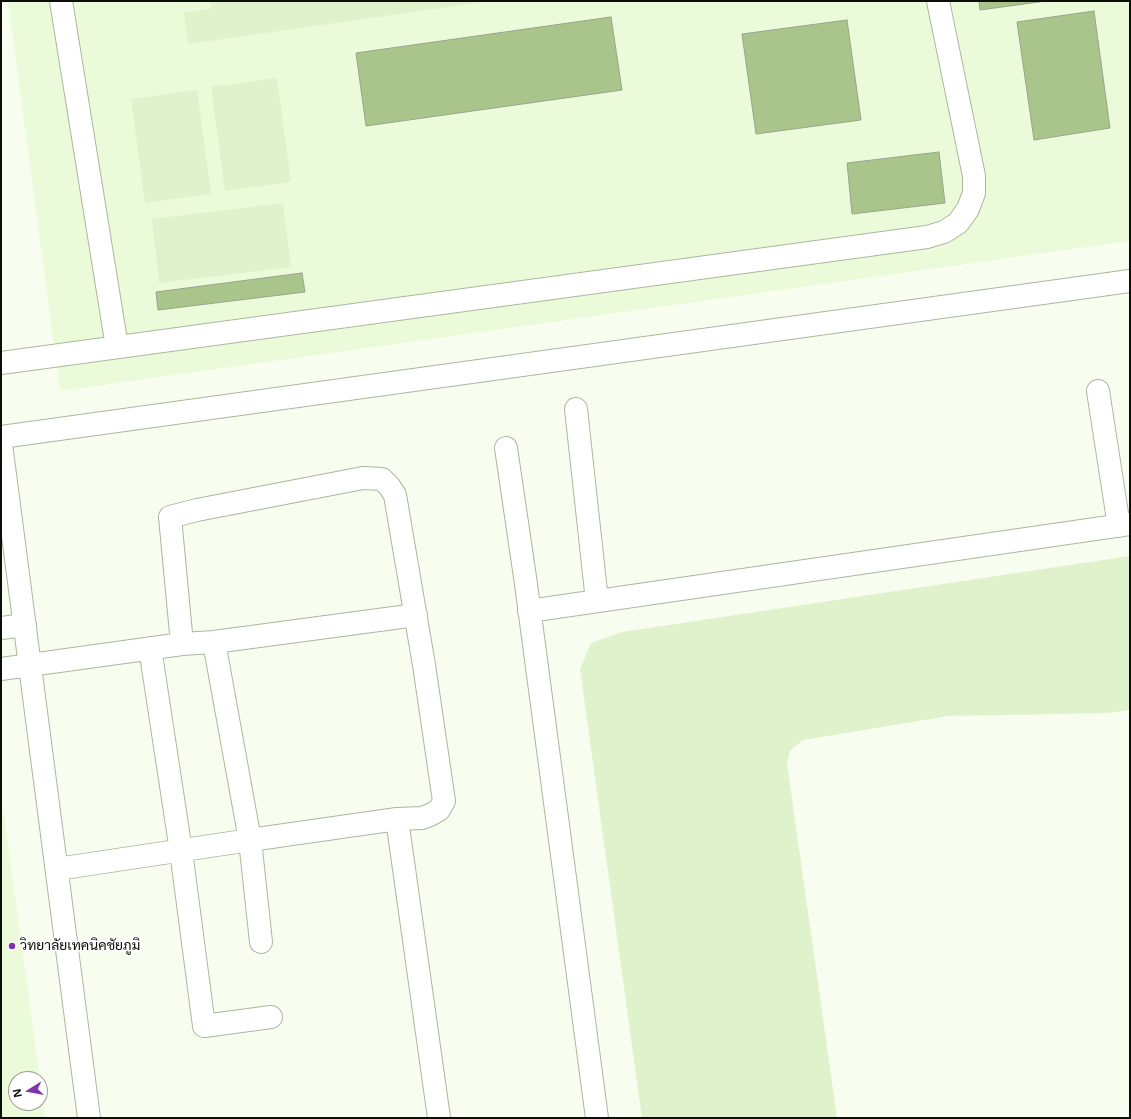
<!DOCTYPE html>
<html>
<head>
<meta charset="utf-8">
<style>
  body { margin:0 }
  #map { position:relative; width:1131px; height:1119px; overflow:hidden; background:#f7feef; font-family:"Open Sans",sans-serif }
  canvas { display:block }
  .frame { position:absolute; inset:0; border:2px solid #0b0f07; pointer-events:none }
  .north { position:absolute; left:8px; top:1071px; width:40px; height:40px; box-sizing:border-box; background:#fff; border:1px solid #9d9f9c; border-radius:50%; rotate:259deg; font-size:11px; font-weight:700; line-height:16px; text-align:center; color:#0b0f07 }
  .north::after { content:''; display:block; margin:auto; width:14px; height:18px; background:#7f35a7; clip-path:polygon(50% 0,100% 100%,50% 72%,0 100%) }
</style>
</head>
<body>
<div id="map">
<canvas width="1131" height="1119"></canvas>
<div class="frame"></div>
<div class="north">N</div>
</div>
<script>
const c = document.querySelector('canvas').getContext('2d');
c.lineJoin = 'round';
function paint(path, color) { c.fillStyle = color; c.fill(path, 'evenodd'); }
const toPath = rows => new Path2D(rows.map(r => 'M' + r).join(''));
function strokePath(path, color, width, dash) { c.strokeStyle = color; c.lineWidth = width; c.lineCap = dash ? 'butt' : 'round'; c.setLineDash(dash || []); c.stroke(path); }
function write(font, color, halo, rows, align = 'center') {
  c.font = font + ' "Open Sans",Sarabun,sans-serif'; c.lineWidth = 3; c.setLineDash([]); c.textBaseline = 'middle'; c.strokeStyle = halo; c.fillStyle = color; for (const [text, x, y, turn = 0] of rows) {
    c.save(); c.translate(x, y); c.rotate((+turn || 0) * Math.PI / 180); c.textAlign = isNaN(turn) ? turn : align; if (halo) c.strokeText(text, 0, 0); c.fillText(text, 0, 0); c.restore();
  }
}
paint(toPath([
  [8,1,1130,1,1130,241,60,391],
  [1,813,4,814,40,1079,16,1079,16,1103,40,1103,40,1080,45,1118,1,1118]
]), '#ebfbda');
paint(toPath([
  [210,1,490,1,188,44,184,13,212,8],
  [277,78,291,182,225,191,211,87],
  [197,90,211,194,145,203,131,99],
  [283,203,291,267,159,283,152,219],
  [1130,556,1130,710,1108,713,949,716,803,740,790,751,787,763,837,1118,642,1118,580,669,591,643,622,632]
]), '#dff2cb');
const building = toPath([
  [979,1,1046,1,980,10,979,1],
  [1094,11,1110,128,1034,140,1017,22,1094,11],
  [611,17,622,90,366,126,356,53,611,17],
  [847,20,861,120,756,134,742,34,847,20],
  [939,152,945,203,852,214,847,163,939,152],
  [302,273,305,292,158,310,156,292,302,273]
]);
paint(building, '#aac58c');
strokePath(building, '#99a58d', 1);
const minor = toPath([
  [61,1,117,347],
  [1,363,927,237,944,232,958,223,968,209,974,193,974,176,938,1],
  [1098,391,1119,526],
  [576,409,597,601],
  [1,437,1130,281],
  [1,444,89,1118],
  [506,448,525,577,597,1118],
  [529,611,1130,524],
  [1,628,25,625],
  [214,642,416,615],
  [182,644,170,517,197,510,363,478,382,479,389,486,395,495,424,665,444,801,439,810,430,815,422,818,397,819],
  [150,648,181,851,204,1026,271,1017],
  [1,669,182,644,214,642,250,840,57,869],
  [261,942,250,840,397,819,439,1118]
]);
strokePath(minor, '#abb79f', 24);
strokePath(minor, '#fff', 22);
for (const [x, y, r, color] of [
  [12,946,4,"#7f35a7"]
]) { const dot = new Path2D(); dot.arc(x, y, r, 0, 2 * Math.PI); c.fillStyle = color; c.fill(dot); strokePath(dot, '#fff', 1.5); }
write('14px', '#0b0f07', '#fff', [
  ["วิทยาลัยเทคนิคชัยภูมิ",20,946]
], 'left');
</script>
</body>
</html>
